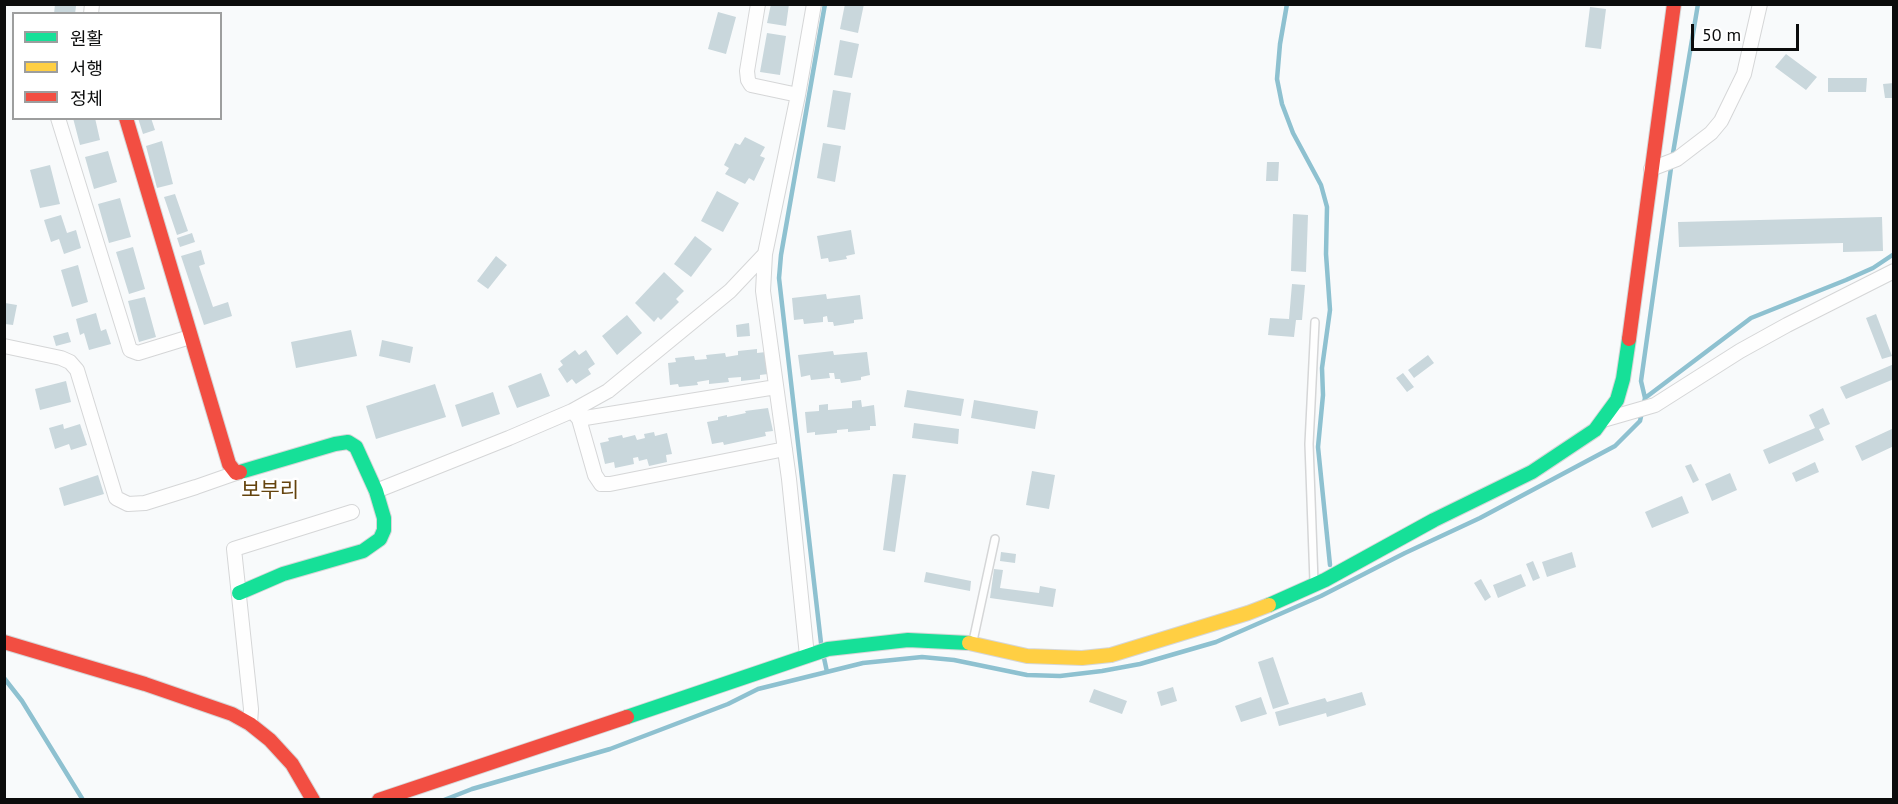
<!DOCTYPE html>
<html>
<head>
<meta charset="utf-8">
<style>
  body { margin:0 }
  #map { position:relative; width:1898px; height:804px; overflow:hidden; background:#f8fafb; font-family:"PT Sans","Noto Sans KR",sans-serif }
  canvas { display:block }
  .frame { position:absolute; inset:0; border:6px solid #0b0c0c; pointer-events:none }
  .legend { position:absolute; left:12px; top:12px; width:210px; height:108px; box-sizing:border-box; background:#fff; border:2px solid #9d9e9e; margin:0; padding:8px 10px; list-style:none; font-size:18px; color:#0b0c0c }
  .legend li { display:flex; align-items:center; gap:12px; height:30px }
  .legend b { width:30px; border:2px solid #9d9e9e }
  .scale { position:absolute; left:1691px; top:24px; width:108px; height:27px; box-sizing:border-box; border:3px solid #0b0c0c; border-top:0; padding-left:8px; font-size:18px; line-height:21px; white-space:nowrap; color:#0b0c0c; -webkit-text-stroke:4px #fff; paint-order:stroke }
</style>
</head>
<body>
<div id="map">
<canvas width="1898" height="804"></canvas>
<div class="frame"></div>
<ul class="legend">
<li><b style="height:8px;background:#16e098"></b>원활</li>
<li><b style="height:8px;background:#ffcf43"></b>서행</li>
<li><b style="height:8px;background:#f24e42"></b>정체</li>
</ul>
<div class="scale">50 m</div>
</div>
<script>
const c = document.querySelector('canvas').getContext('2d');
c.lineJoin = 'round';
const toPath = rows => new Path2D(rows.map(r => 'M' + r).join(''));
function strokePath(path, color, width, dash) { c.strokeStyle = color; c.lineWidth = width; c.lineCap = dash ? 'butt' : 'round'; c.setLineDash(dash || []); c.stroke(path); }
function paint(path, color) { c.fillStyle = color; c.fill(path, 'evenodd'); }
function write(font, color, halo, rows, align = 'center') {
  c.font = font + ' "PT Sans","Noto Sans KR",sans-serif'; c.lineWidth = 5; c.setLineDash([]); c.textBaseline = 'middle'; c.strokeStyle = halo; c.fillStyle = color; for (const [text, x, y, turn = 0] of rows) {
    c.save(); c.translate(x, y); c.rotate((+turn || 0) * Math.PI / 180); c.textAlign = isNaN(turn) ? turn : align; if (halo) c.strokeText(text, 0, 0); c.fillText(text, 0, 0); c.restore();
  }
}
strokePath(toPath([
  [1287,4,1280,44,1277,79,1282,104,1293,133,1321,185,1327,207,1326,254,1330,310,1322,368,1323,395,1318,447,1330,565],
  [1673,153,1698,4],
  [1645,398,1641,381,1671,168],
  [821,643,779,278,781,255,825,4],
  [824,658,827,672],
  [4,678,22,701,83,800],
  [444,800,472,789,610,749,728,704,758,689,863,663,922,657,954,660,1027,675,1060,676,1102,671,1140,664,1216,642,1321,596,1405,553,1480,518,1615,446,1640,421,1645,398,1751,318,1846,280,1873,268,1894,254]
]), '#8ec1d0', 4.5);
paint(toPath([
  [55,4,76,6,75,14,54,14],
  [771,4,789,4,786,26,767,23],
  [845,4,864,4,858,33,840,29],
  [1590,7,1606,9,1601,49,1585,47],
  [718,12,736,17,726,54,708,49],
  [767,33,786,36,780,75,760,72],
  [840,40,859,44,852,78,834,75],
  [1786,54,1817,77,1806,90,1775,67],
  [1828,78,1867,78,1866,92,1828,92],
  [1894,83,1894,98,1885,98,1883,84],
  [833,90,851,93,845,130,827,127],
  [73,118,95,118,100,140,80,145],
  [138,118,151,118,155,130,143,134],
  [745,137,765,147,760,156,765,158,754,181,749,178,745,184,725,174,729,168,724,165,735,143,740,145],
  [162,141,173,184,157,188,146,146],
  [823,143,841,146,835,182,817,178],
  [108,151,117,182,94,189,85,157],
  [1267,162,1279,162,1278,181,1266,181],
  [50,165,60,204,40,208,30,170],
  [717,191,739,203,723,232,701,221],
  [175,194,188,231,177,235,164,197],
  [120,198,131,237,109,243,98,204],
  [1293,214,1308,215,1306,272,1291,271],
  [61,215,67,233,76,230,81,248,64,254,59,239,51,242,44,220],
  [1882,217,1883,251,1843,252,1843,243,1679,247,1678,222],
  [851,230,855,254,846,256,847,259,829,262,828,258,821,259,817,236],
  [192,233,195,242,180,247,177,238],
  [695,236,712,249,691,277,674,264],
  [133,247,145,289,129,294,116,252],
  [201,250,205,264,199,266,213,307,228,302,232,316,204,325,181,256],
  [496,256,507,265,488,289,477,281],
  [78,265,88,302,72,307,61,270],
  [664,272,684,291,676,299,679,302,661,320,658,317,654,322,635,303],
  [1292,284,1305,285,1302,320,1296,320,1294,337,1268,335,1270,318,1289,319],
  [826,294,827,299,860,295,863,319,854,320,854,323,834,326,833,322,828,322,827,316,823,317,823,322,804,324,803,319,794,320,792,298],
  [145,297,156,337,139,342,128,301],
  [5,303,17,305,13,325,5,324],
  [96,313,101,331,106,329,111,344,89,350,84,333,80,335,76,319],
  [1876,314,1892,356,1882,359,1866,318],
  [627,315,642,333,617,355,602,336],
  [749,323,750,336,737,337,736,325],
  [351,330,357,356,296,368,291,342],
  [68,332,71,342,56,346,53,336],
  [382,340,413,347,410,363,379,356],
  [757,349,757,353,766,352,768,374,760,375,760,379,741,381,741,377,728,378,729,382,709,384,709,380,697,382,698,385,679,387,678,384,670,385,668,363,676,362,675,358,694,356,695,360,707,359,706,355,725,353,726,357,738,355,738,351],
  [575,350,579,355,586,350,595,364,588,369,591,374,576,384,572,379,567,383,558,369,563,365,560,361],
  [833,351,834,355,867,352,870,375,861,377,861,380,841,383,840,379,835,379,834,373,829,373,830,378,811,380,810,375,801,377,798,355],
  [1428,355,1434,363,1414,378,1408,370],
  [1894,364,1894,379,1846,399,1840,387],
  [541,373,550,396,517,408,508,386],
  [1403,373,1414,387,1407,392,1396,378],
  [66,381,71,402,40,410,35,389],
  [435,384,446,417,376,439,366,406],
  [907,390,964,399,961,416,904,407],
  [493,392,500,414,462,427,455,405],
  [861,400,862,407,874,405,876,426,870,426,870,430,848,432,848,429,837,430,837,433,815,435,815,432,807,433,805,412,819,411,819,405,828,404,828,410,852,408,852,401],
  [974,400,1038,411,1035,429,971,418],
  [768,408,773,431,765,432,766,436,724,445,723,442,712,444,707,422,718,420,718,417,727,415,727,417,746,413,745,411],
  [1823,408,1830,424,1819,429,1824,440,1769,464,1763,450,1815,428,1809,415],
  [914,423,959,429,958,444,912,438],
  [63,424,64,429,80,424,87,445,71,450,69,444,55,449,49,428],
  [1894,428,1894,446,1862,461,1855,446],
  [654,432,655,436,667,433,672,454,666,455,667,462,649,466,647,459,639,461,638,457,633,458,634,464,615,468,614,462,605,464,600,443,609,441,608,438,622,435,623,438,635,435,637,440,645,438,644,434],
  [1815,462,1819,472,1796,482,1792,473],
  [1691,464,1699,480,1693,483,1685,466],
  [1032,471,1055,475,1049,509,1026,505],
  [1730,473,1737,490,1712,501,1705,484],
  [893,474,906,475,895,552,883,550],
  [98,475,104,494,64,506,59,488],
  [1682,496,1689,513,1652,528,1645,512],
  [1001,552,1016,554,1015,563,1000,561],
  [1572,552,1576,567,1547,577,1542,562],
  [1533,561,1540,578,1533,581,1526,564],
  [994,569,1003,570,1000,588,1039,593,1040,586,1056,589,1053,607,990,598],
  [926,572,971,581,970,591,924,582],
  [1521,574,1526,586,1498,598,1493,585],
  [1481,579,1491,597,1485,601,1474,583],
  [1273,657,1289,704,1273,709,1258,662],
  [1173,687,1177,701,1161,706,1157,692],
  [1094,689,1127,701,1122,714,1089,702],
  [1362,692,1366,705,1327,717,1326,713,1279,726,1275,712,1325,698,1327,702],
  [1261,697,1267,714,1241,722,1235,706]
]), '#c9d7dc');
const lane = toPath([
  [1314,582,1309,444,1315,322],
  [973,641,995,539]
]);
const street = toPath([
  [758,4,747,71,748,80,751,85,798,95],
  [91,14,92,4],
  [58,118,130,350,138,353,190,337],
  [1651,169,1677,159,1711,133,1721,121,1744,74,1760,4],
  [4,346,61,358,70,362,77,370,116,498,128,504,145,503,196,487,236,473],
  [572,411,579,419,595,475,601,484,610,484,785,449],
  [579,419,776,387],
  [1603,420,1655,405,1740,351,1787,325,1894,271],
  [376,491,509,438,572,411,608,391,730,291,765,254],
  [807,656,789,479,763,291,765,254,798,95,814,4],
  [250,724,251,709,234,549,352,512]
]);
const fast = toPath([
  [239,593,283,574,363,551,380,539,384,530,384,518,376,491,356,447,348,442,335,444,240,472],
  [1269,605,1325,580,1434,520,1532,472,1595,430,1617,400,1623,379,1629,339],
  [627,717,828,649,908,640,969,643]
]);
const slow = toPath([
  [969,643,1027,656,1082,658,1111,655,1248,613,1269,605]
]);
const jam = toPath([
  [126,118,229,464,236,473,240,472],
  [1629,339,1674,4],
  [4,642,145,684,232,714,250,724,270,740,292,764,313,800],
  [379,800,627,717]
]);
strokePath(lane, '#d5d6d7', 10);
strokePath(street, '#d5d6d7', 16);
strokePath(fast, '#d5d6d7', 16);
strokePath(slow, '#d5d6d7', 16);
strokePath(jam, '#d5d6d7', 16);
strokePath(lane, '#fefefe', 7);
strokePath(street, '#fefefe', 14);
strokePath(fast, '#16e098', 14);
strokePath(slow, '#ffcf43', 14);
strokePath(jam, '#f24e42', 14);
write('21px', '#65440e', '#fff', [
  ["보부리",270,491]
]);
</script>
</body>
</html>
